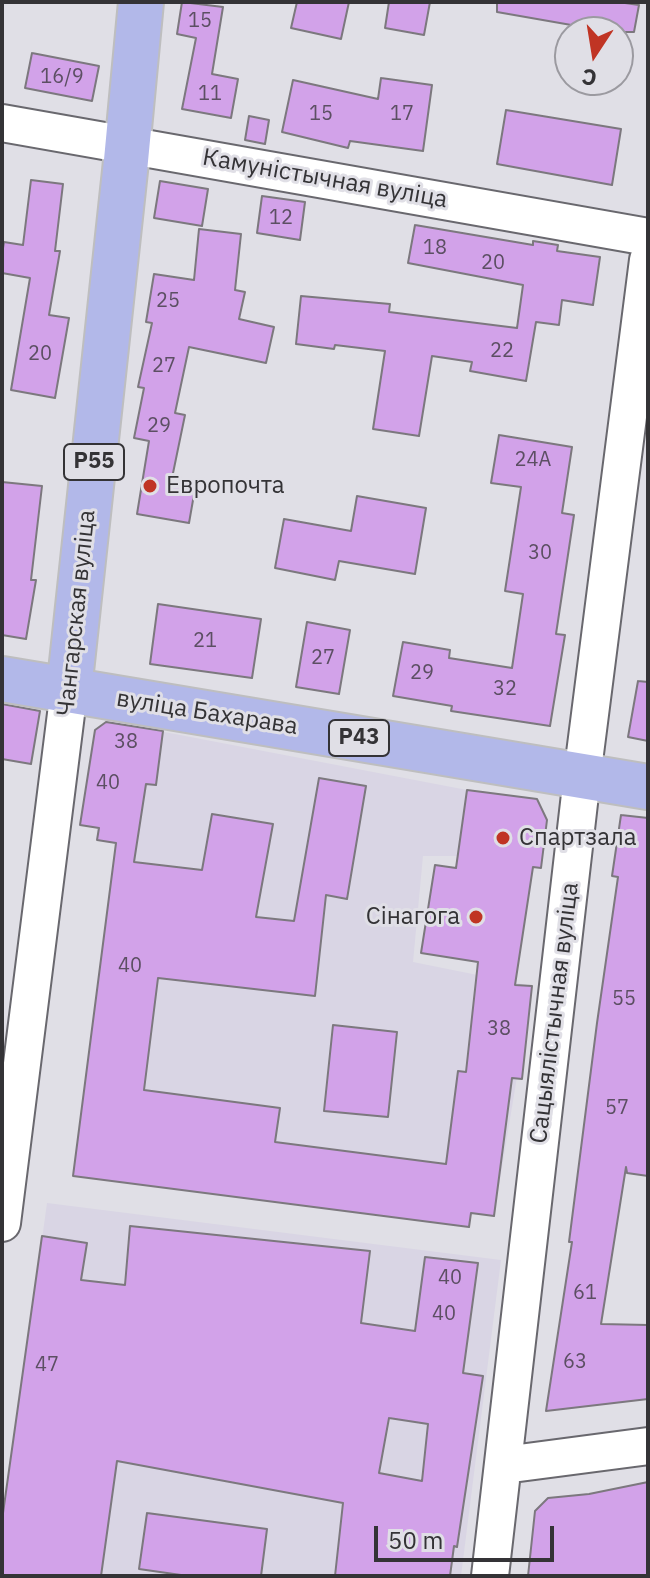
<!DOCTYPE html>
<html>
<head>
<meta charset="utf-8">
<style>
  body { margin:0 }
  #map { position:relative; width:650px; height:1578px; overflow:hidden; background:#e0dfe6; font-family:"IBM Plex Sans",sans-serif }
  canvas { display:block }
  .frame { position:absolute; inset:0; border:4px solid #343336; pointer-events:none }
  .north { position:absolute; left:554px; top:16px; width:80px; height:80px; box-sizing:border-box; background:#e0dfe6; border:2px solid #9b9aa0; border-radius:50%; rotate:192deg; font-size:22px; font-weight:700; line-height:32px; text-align:center; color:#343336 }
  .north::after { content:''; display:block; margin:auto; width:28px; height:36px; background:#c03424; clip-path:polygon(50% 0,100% 100%,50% 72%,0 100%) }
  .scale { position:absolute; left:374px; top:1526px; width:180px; height:36px; box-sizing:border-box; border:4px solid #343336; border-top:0; padding-left:10px; font-size:24px; line-height:28px; white-space:nowrap; color:#343336; -webkit-text-stroke:6px #e0dfe6; paint-order:stroke }
</style>
</head>
<body>
<div id="map">
<canvas width="650" height="1578"></canvas>
<div class="frame"></div>
<div class="north">С</div>
<div class="scale">50 m</div>
</div>
<script>
const c = document.querySelector('canvas').getContext('2d');
c.lineJoin = 'round';
function paint(path, color) { c.fillStyle = color; c.fill(path, 'evenodd'); }
const toPath = rows => new Path2D(rows.map(r => 'M' + r).join(''));
function strokePath(path, color, width, dash) { c.strokeStyle = color; c.lineWidth = width; c.lineCap = dash ? 'butt' : 'round'; c.setLineDash(dash || []); c.stroke(path); }
function write(font, color, halo, rows, align = 'center') {
  c.font = font + ' "IBM Plex Sans",sans-serif'; c.lineWidth = 6; c.setLineDash([]); c.textBaseline = 'middle'; c.strokeStyle = halo; c.fillStyle = color; for (const [text, x, y, turn = 0] of rows) {
    c.save(); c.translate(x, y); c.rotate((+turn || 0) * Math.PI / 180); c.textAlign = isNaN(turn) ? turn : align; if (halo) c.strokeText(text, 0, 0); c.fillText(text, 0, 0); c.restore();
  }
}
paint(toPath([
  [107,721,467,790,458,856,423,856,413,962,532,986,494,1216,471,1213,469,1227,73,1176,116,844,97,840,95,730],
  [47,1203,501,1260,461,1576,2,1576,2,1530]
]), '#d9d5e4');
const building = toPath([
  [182,2,223,7,212,74,238,79,231,118,182,109,196,38,177,34,182,2],
  [297,2,349,2,341,39,291,28,297,2],
  [389,2,430,2,424,35,385,28,389,2],
  [497,2,618,2,639,5,634,32,576,32,577,26,497,12,497,2],
  [32,53,99,66,92,101,25,88,32,53],
  [381,78,432,85,423,151,350,141,348,148,282,132,293,80,378,99,381,78],
  [506,110,621,129,612,185,497,164,506,110],
  [249,116,269,120,265,144,245,140,249,116],
  [31,180,63,184,55,251,60,251,49,315,69,318,55,398,11,390,30,278,2,273,2,254,4,242,23,245,31,180],
  [160,181,208,189,202,226,154,218,160,181],
  [262,196,305,202,300,240,257,233,262,196],
  [415,225,533,245,533,241,558,245,557,251,600,257,593,305,562,300,559,325,536,322,526,381,470,371,472,362,432,356,419,436,373,429,385,351,335,345,334,349,296,344,301,296,390,304,389,312,517,328,523,285,408,263,415,225],
  [199,229,241,234,235,290,245,292,239,319,274,327,266,363,189,347,175,413,185,415,172,478,196,483,189,523,137,514,149,441,134,438,144,388,138,387,152,323,146,322,154,274,194,280,199,229],
  [499,435,572,447,562,513,574,515,556,634,565,635,550,726,451,711,452,706,393,696,403,642,450,650,449,658,512,668,523,594,505,591,521,487,491,483,499,435],
  [2,482,42,486,31,580,36,580,26,639,2,635,2,482],
  [357,496,426,508,415,574,339,561,335,580,275,568,284,519,351,531,357,496],
  [158,604,261,619,252,678,150,664,158,604],
  [307,622,350,630,339,694,296,687,307,622],
  [638,681,648,682,648,741,628,737,638,681],
  [2,704,40,711,31,764,2,759,2,704],
  [106,722,163,731,156,785,146,784,134,862,202,870,212,814,273,824,256,917,294,921,319,778,366,786,347,899,326,895,315,996,158,978,144,1090,280,1108,275,1142,446,1164,458,1071,466,1072,478,962,421,953,435,865,456,868,467,790,537,799,547,820,541,868,533,867,515,985,532,986,522,1079,512,1078,494,1216,471,1213,469,1227,73,1176,116,843,97,840,99,828,80,825,95,730,106,722],
  [621,815,648,818,648,1176,627,1173,626,1167,601,1324,648,1325,648,1399,546,1411,572,1242,569,1242,597,1023,618,877,612,876,621,815],
  [333,1025,397,1032,388,1117,324,1111,333,1025],
  [130,1226,370,1251,361,1323,415,1331,425,1257,478,1263,463,1373,483,1376,457,1547,454,1546,450,1576,335,1576,343,1503,117,1461,101,1576,2,1576,2,1520,42,1236,87,1243,81,1280,125,1285,130,1226],
  [389,1418,428,1424,422,1481,379,1473,389,1418],
  [648,1482,648,1576,528,1576,535,1511,548,1498,589,1494,648,1482],
  [147,1513,267,1529,261,1576,188,1576,139,1569,147,1513]
]);
paint(building, '#d2a2e9');
strokePath(building, '#7c787e', 2);
const minor = toPath([
  [2,123,648,237],
  [2,1223,69,690],
  [504,1465,648,1446],
  [490,1576,582,777,648,260]
]);
const major = toPath([
  [2,679,648,787],
  [69,690,125,171,141,2]
]);
strokePath(minor, '#69686e', 40);
strokePath(major, '#bebebf', 48);
strokePath(minor, '#fff', 36);
strokePath(major, '#b2b8e9', 44);
for (const [x, y, r, color] of [
  [150,486,8,"#c03424"],
  [503,838,8,"#c03424"],
  [476,917,8,"#c03424"]
]) { const dot = new Path2D(); dot.arc(x, y, r, 0, 2 * Math.PI); c.fillStyle = color; c.fill(dot); strokePath(dot, '#e0dfe6', 3); }
write('20px', '#5c4f63', null, [
  ["15",200,21],
  ["16/9",62,77],
  ["11",210,94],
  ["15",321,114],
  ["17",402,114],
  ["12",281,218],
  ["18",435,248],
  ["20",493,263],
  ["25",168,301],
  ["22",502,351],
  ["20",40,354],
  ["27",164,366],
  ["29",159,426],
  ["24А",533,460],
  ["30",540,553],
  ["21",205,641],
  ["27",323,658],
  ["29",422,673],
  ["32",505,689],
  ["38",126,742],
  ["40",108,783],
  ["40",130,966],
  ["55",624,999],
  ["38",499,1029],
  ["57",617,1108],
  ["40",450,1278],
  ["61",585,1293],
  ["40",444,1314],
  ["63",575,1362],
  ["47",47,1365]
]);
for (const [x, y, w] of [
  [94,462,60],
  [359,738,60]
]) { const box = new Path2D(); box.roundRect(x - w / 2, y - 18, w, 36, 6); c.fillStyle = '#e0dfe6'; c.fill(box); strokePath(box, '#343336', 2); }
write('bold 22px', '#343336', null, [
  ["Р55",94,462],
  ["Р43",359,738]
]);
write('24px', '#343336', '#e0dfe6', [
  ["Камуністычная вуліца",325,179,10],
  ["Чангарская вуліца",77,613,-84],
  ["вуліца Бахарава",207,713,9],
  ["Сацыялістычная вуліца",555,1013,-83]
]);
write('24px', '#343336', '#e0dfe6', [
  ["Европочта",166,486],
  ["Спартзала",519,838],
  ["Сінагога",460,917,"right"]
], 'left');
</script>
</body>
</html>
